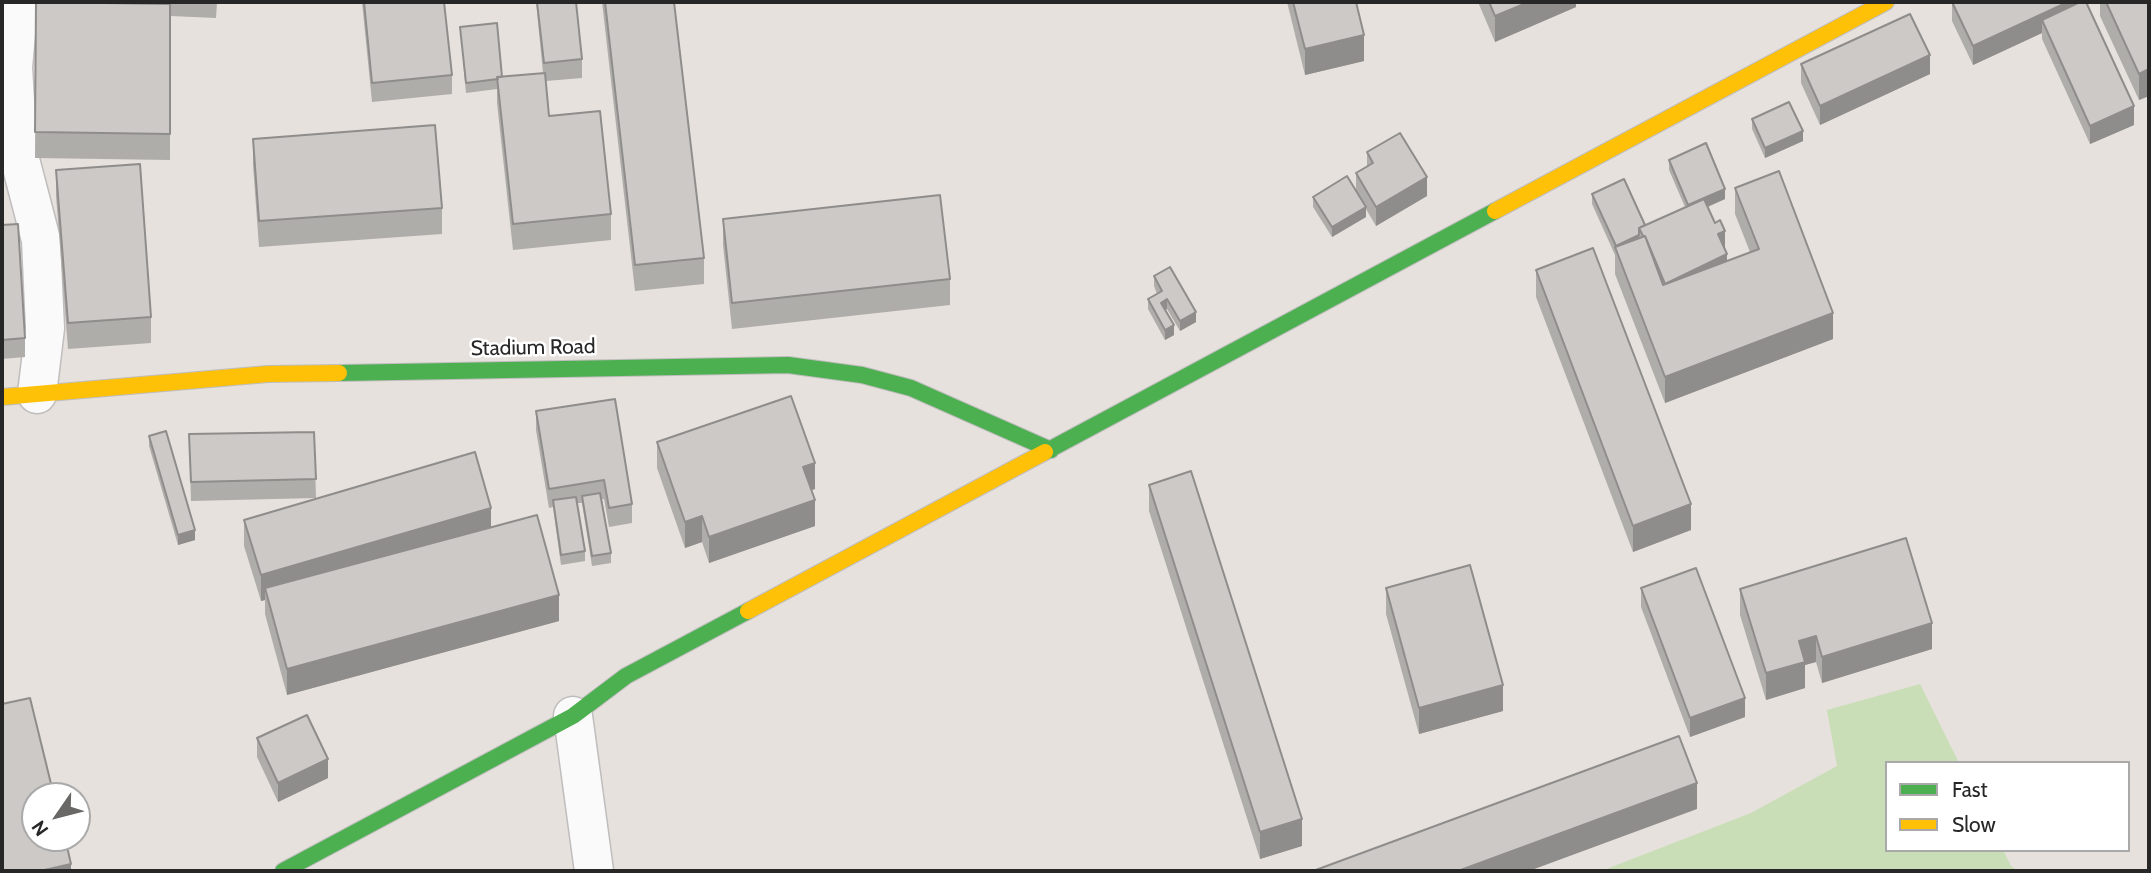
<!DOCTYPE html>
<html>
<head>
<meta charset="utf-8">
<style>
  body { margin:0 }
  #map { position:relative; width:2151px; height:873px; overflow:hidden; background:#e6e1dc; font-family:Cabin,sans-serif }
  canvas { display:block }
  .frame { position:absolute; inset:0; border:4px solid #272727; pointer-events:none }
  .legend { position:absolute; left:1885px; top:761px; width:245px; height:91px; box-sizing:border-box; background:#fff; border:2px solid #a9a9a9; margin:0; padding:9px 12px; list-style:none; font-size:21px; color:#272727 }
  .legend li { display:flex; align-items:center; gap:14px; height:35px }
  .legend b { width:35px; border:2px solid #a9a9a9 }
  .north { position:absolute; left:21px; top:782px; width:70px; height:70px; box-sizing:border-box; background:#fff; border:2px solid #a9a9a9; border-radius:50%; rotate:235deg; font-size:19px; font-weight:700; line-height:28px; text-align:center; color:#272727 }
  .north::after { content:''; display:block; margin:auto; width:24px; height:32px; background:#6a6866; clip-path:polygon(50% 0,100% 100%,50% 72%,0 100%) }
</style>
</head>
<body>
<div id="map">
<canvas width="2151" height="873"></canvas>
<div class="frame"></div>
<ul class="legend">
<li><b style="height:9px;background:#4caf50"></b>Fast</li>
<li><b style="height:9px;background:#ffc107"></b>Slow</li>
</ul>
<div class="north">N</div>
</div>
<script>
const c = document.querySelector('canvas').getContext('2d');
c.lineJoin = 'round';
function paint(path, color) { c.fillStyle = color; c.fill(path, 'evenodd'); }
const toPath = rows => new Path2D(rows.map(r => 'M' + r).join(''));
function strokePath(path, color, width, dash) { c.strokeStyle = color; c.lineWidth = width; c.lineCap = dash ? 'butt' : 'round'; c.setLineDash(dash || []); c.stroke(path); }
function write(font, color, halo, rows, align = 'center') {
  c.font = font + ' Cabin,sans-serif'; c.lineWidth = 5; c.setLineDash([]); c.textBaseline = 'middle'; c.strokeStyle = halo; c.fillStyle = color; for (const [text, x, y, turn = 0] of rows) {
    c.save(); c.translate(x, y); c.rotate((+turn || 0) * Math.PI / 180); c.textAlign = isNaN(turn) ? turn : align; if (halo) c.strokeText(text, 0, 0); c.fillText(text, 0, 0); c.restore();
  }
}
paint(toPath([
  [1920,684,1959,763,1887,763,1887,850,2003,850,2011,866,2018,871,1601,871,1751,813,1837,766,1827,710]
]), '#c9deb7');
const street = toPath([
  [19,2,13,67,18,152,41,240,45,328,37,394],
  [573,716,594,871]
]);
const fast = toPath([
  [339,373,788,365,862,375,911,388,1051,450],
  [1045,452,1495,211],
  [283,871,573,716,626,676,748,611]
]);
const slow = toPath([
  [1495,211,1886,2],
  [2,397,268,374,339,373],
  [748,611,1045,452]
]);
strokePath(street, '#bfbdbe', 41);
strokePath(fast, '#bfbdbe', 18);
strokePath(slow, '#bfbdbe', 18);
strokePath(street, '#fbfafa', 38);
strokePath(fast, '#4caf50', 16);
strokePath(slow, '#ffc107', 16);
paint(toPath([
  [36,2,217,2,216,18,170,16,170,160,35,158],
  [362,2,444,2,452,75,452,94,372,102],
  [536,2,576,2,582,59,582,78,546,81,549,116,611,214,611,240,513,250,497,103,497,89,466,93,460,27,502,77,543,73],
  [602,2,674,2,704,258,704,284,635,291],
  [1287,2,1356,2,1364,61,1305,75],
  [1478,2,1576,2,1576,7,1495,42],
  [1952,2,2086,2,2134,125,2090,144,2042,39,2042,33,1973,65,1952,21],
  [2100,2,2149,2,2149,96,2139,100,2100,16],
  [1801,64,1930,74,1820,125,1801,83],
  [1752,119,1803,141,1765,158,1752,129],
  [253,139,442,208,442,234,259,247,253,165],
  [1367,152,1427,196,1376,226,1366,209,1366,217,1332,237,1313,207,1313,197,1356,191,1356,173,1367,167],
  [1669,160,1725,199,1708,207,1725,250,1727,261,1750,252,1735,214,1735,188,1833,339,1665,403,1615,274,1615,255,1592,204,1592,194,1645,225,1685,207,1669,170],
  [56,170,151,317,151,343,68,349,56,196],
  [723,219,950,279,950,305,732,329,723,245],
  [2,225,25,338,25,357,2,359],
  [1536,270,1691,530,1633,552,1536,297],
  [1154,276,1196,322,1180,331,1167,309,1165,310,1174,335,1165,340,1148,309,1148,299,1157,294,1154,286],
  [536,411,632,504,632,523,609,527,604,499,602,499,611,553,611,563,592,566,582,503,577,503,585,551,585,561,561,565,553,507,549,508,536,430],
  [314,432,316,498,191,501,189,434],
  [149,436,195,540,178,545,149,446],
  [657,442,815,489,811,490,815,526,709,563,702,542,685,548,657,468],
  [1149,485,1302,846,1260,859,1149,511],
  [244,520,491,527,559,621,287,695,265,614,265,600,261,601,244,546],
  [1386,588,1503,711,1419,734,1386,614],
  [1641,588,1745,717,1690,737,1641,607],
  [1740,589,1932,649,1822,683,1816,662,1805,665,1805,688,1766,700,1740,615],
  [257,738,328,778,278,802,257,757]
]), '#afadaa');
paint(toPath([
  [1529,2,1576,2,1576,7,1495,42,1495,16],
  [2068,2,2082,2,2042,20,2042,33,1973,65,1973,46],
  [1364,35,1364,61,1305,75,1305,49],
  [1930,55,1930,74,1820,125,1820,106],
  [2149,69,2149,96,2139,100,2139,74],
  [2134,106,2134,125,2090,144,2090,126],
  [1803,131,1803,141,1765,158,1765,148],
  [1427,177,1427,196,1376,226,1376,207],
  [1725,189,1725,199,1688,215,1688,205],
  [1366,207,1366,217,1332,237,1332,227],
  [1725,231,1725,250,1718,234],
  [1639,235,1639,245,1616,249,1616,246],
  [1727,254,1727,273,1665,284],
  [1167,299,1167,309,1161,313,1161,303],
  [1196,312,1196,322,1180,331,1180,321],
  [1833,313,1833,339,1665,403,1665,377],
  [1174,325,1174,335,1165,340,1165,330],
  [815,463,815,489,803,493,803,467],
  [815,500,815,526,709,563,709,537],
  [1691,504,1691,530,1633,552,1633,526],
  [491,508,491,534,265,588,265,600,261,601,261,575],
  [702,516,702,542,685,548,685,522],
  [195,530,195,540,178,545,178,535],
  [559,595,559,621,287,695,287,669],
  [1932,623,1932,649,1822,683,1822,657],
  [1816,636,1816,662,1805,665,1805,688,1766,700,1766,673,1799,641],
  [1503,685,1503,711,1419,734,1419,708],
  [1745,698,1745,717,1690,737,1690,718],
  [328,759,328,778,278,802,278,783],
  [1697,783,1697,809,1529,871,1458,871],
  [1302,819,1302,846,1260,859,1260,832],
  [71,864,71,871,40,871]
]), '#8f8d8b');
const building = toPath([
  [36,2,170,4,170,134,35,132,36,2],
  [364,2,444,2,452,75,372,83,364,2],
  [537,2,576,2,582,59,544,63,537,2],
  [605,2,674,2,704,258,635,265,605,2],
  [1293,2,1356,2,1364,35,1305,49,1293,2],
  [1489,2,1529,2,1495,16,1489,2],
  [1952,2,2068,2,1973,46,1952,2],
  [2080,2,2086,2,2134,106,2090,126,2042,20,2080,2],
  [2106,2,2149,2,2149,69,2139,74,2106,2],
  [1910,14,1930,55,1820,106,1801,64,1910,14],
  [497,23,502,77,497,77,498,79,466,83,460,27,497,23],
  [545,73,549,116,600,111,611,214,513,224,497,77,545,73],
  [1789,102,1803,131,1765,148,1752,119,1789,102],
  [435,125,442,208,259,221,253,139,435,125],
  [1400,133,1427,177,1376,207,1356,173,1373,163,1367,152,1400,133],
  [1706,143,1725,189,1688,205,1669,160,1706,143],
  [140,164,151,317,68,323,56,170,140,164],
  [1779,171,1833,313,1665,377,1615,247,1645,236,1663,285,1759,249,1735,188,1779,171],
  [1347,176,1366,207,1332,227,1313,197,1347,176],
  [1624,179,1645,225,1639,228,1639,235,1616,246,1592,194,1624,179],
  [940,195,950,279,732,303,723,219,940,195],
  [1704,199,1715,223,1720,220,1725,231,1718,234,1727,254,1665,284,1645,236,1643,236,1639,228,1704,199],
  [18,224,25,338,2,340,2,225,18,224],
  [1593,248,1691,504,1633,526,1536,270,1593,248],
  [1170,267,1196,312,1180,321,1167,299,1161,303,1174,325,1165,330,1148,299,1162,291,1154,276,1170,267],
  [791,396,815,463,803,467,815,500,709,537,702,516,685,522,657,442,791,396],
  [615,399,632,504,609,508,604,480,549,489,536,411,615,399],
  [166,431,195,530,178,535,149,436,166,431],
  [314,432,316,479,191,482,189,434,314,432],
  [475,452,491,508,261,575,244,520,475,452],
  [1191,471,1302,819,1260,832,1149,485,1191,471],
  [600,493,611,553,592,556,582,496,600,493],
  [576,497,585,551,561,555,553,500,576,497],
  [537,515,559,595,287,669,265,588,537,515],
  [1906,538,1932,623,1822,657,1816,636,1799,641,1805,662,1766,673,1740,589,1906,538],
  [1470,565,1503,685,1419,708,1386,588,1470,565],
  [1696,568,1745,698,1690,718,1641,588,1696,568],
  [30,698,54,796,35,796,35,838,65,838,71,864,40,871,2,871,2,704,30,698],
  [307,715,328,759,278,783,257,738,307,715],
  [1679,736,1697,783,1458,871,1313,871,1679,736]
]);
paint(building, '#ccc9c6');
strokePath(building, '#8f8d8b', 2);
write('21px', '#272727', '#fff', [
  ["Stadium Road",533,348,-1]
]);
</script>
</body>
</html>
